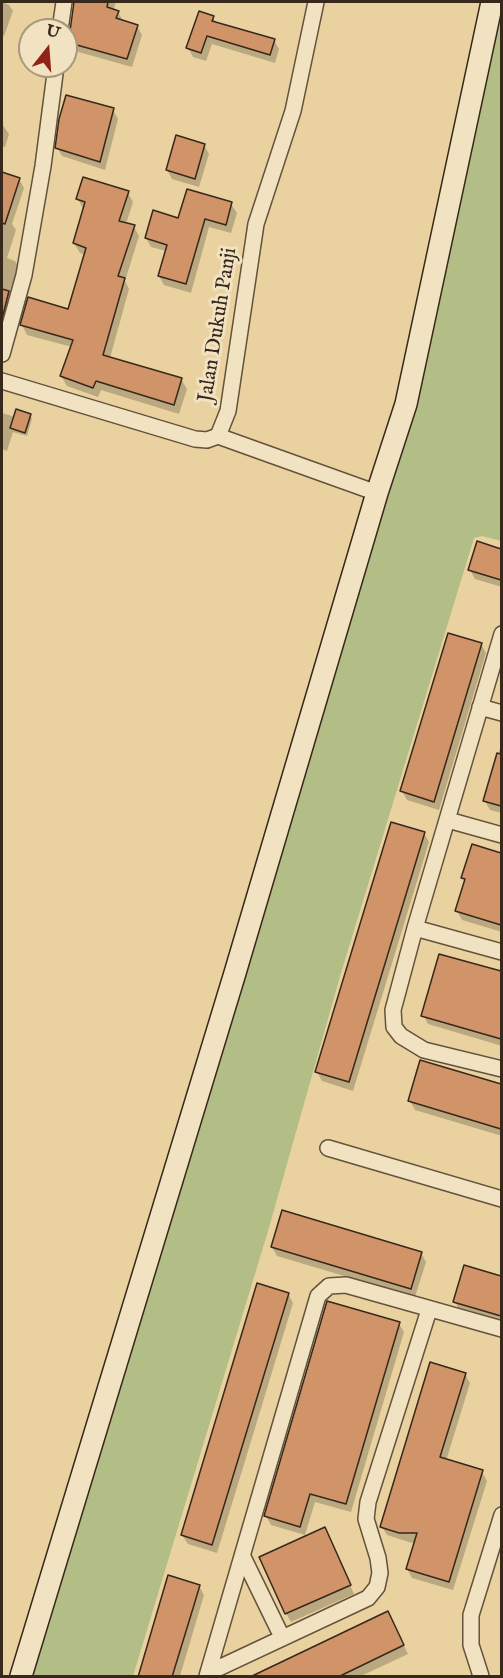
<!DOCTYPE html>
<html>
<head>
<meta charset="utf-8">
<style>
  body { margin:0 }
  #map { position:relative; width:503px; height:1678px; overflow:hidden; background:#e9d2a0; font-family:"IM FELL English",serif }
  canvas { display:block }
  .frame { position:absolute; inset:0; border:3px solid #36281b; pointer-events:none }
  .north { position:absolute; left:18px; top:18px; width:60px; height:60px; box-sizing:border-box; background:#f1e2c1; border:2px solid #a6987f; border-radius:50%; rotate:17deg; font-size:16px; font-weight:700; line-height:24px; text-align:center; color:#36281b }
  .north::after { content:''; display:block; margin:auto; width:21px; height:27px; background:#8f2418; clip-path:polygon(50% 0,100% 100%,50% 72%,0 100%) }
</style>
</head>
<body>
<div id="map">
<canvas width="503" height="1678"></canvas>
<div class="frame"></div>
<div class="north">U</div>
</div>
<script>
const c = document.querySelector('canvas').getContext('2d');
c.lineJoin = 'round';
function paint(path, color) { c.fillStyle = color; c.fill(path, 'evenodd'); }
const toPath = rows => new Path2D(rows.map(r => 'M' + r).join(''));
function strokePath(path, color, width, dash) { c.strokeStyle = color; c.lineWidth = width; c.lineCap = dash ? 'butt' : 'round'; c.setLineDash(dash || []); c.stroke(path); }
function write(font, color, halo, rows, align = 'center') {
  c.font = font + ' "IM FELL English",serif'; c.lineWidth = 6; c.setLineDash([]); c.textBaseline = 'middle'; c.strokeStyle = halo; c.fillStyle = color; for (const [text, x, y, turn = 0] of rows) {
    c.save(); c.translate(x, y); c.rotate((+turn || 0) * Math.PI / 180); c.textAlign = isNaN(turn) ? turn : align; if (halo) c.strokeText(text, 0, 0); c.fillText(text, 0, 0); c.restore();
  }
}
paint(toPath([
  [501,14,501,541,482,536,474,538,341,973,268,1231,133,1676,33,1676,246,977,388,496,417,407]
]), '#b3bd86');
paint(toPath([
  [2,2,9,5,13,11,4,36,2,35],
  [75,2,116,2,113,11,118,12,123,21,137,26,142,35,132,67,68,49,66,39,71,32],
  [213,17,217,24,274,40,279,49,275,63,212,44,206,61,193,57,188,48],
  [113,110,118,119,105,170,62,156,57,147],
  [2,124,9,134,5,147,2,146],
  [204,145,209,154,199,187,172,179,167,170],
  [2,174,19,179,24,188,12,224,16,230,7,258,15,261,20,269,2,341],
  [128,193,133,202,126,224,134,227,139,236,125,281,129,289,110,358,181,379,187,389,179,414,101,390,98,397,67,386,61,376,72,347,27,335,22,325,69,310,86,255,80,253,74,243,83,209,78,199],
  [231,204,237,213,231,233,209,227,191,293,164,285,159,276,166,251,151,247,146,238,179,220],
  [2,413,12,416,14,420,30,415,32,419,27,436,13,432,7,451,2,449],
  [478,543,502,550,502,587,475,579,470,570],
  [481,644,486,653,439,810,407,800,402,791],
  [500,748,502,748,502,813,490,810,485,801],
  [424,833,429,842,353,1091,322,1081,317,1072],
  [473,846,502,854,502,932,462,920,457,911,465,882,463,878],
  [440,955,502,973,502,1046,428,1024,423,1015],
  [421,1062,502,1086,502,1136,415,1110,410,1101],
  [272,1247,421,1253,426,1262,415,1297,277,1256],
  [465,1267,502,1277,502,1323,460,1311,455,1302],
  [288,1294,293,1303,217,1553,188,1544,182,1535],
  [399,1324,404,1332,351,1512,315,1502,305,1535,271,1525,266,1516],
  [465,1374,470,1383,446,1461,482,1472,487,1481,453,1590,412,1578,407,1569,415,1544,387,1535,382,1527],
  [329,1538,354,1594,291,1622,286,1613],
  [199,1586,204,1595,180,1676,139,1676],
  [392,1622,408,1654,361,1676,253,1676]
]), '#0003');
const building = toPath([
  [74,2,108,2,107,7,119,11,116,18,138,25,127,59,66,42,70,31,74,2],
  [199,11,214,16,212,21,275,39,270,55,207,36,201,53,186,48,199,11],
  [66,95,114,108,100,162,55,148,59,119,66,95],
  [176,135,205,144,195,179,166,170,176,135],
  [2,172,20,178,5,224,2,223,2,172],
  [83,177,129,191,119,221,135,225,118,276,125,278,103,355,182,378,174,405,96,381,93,388,60,376,73,340,20,325,28,297,68,309,86,248,73,243,85,202,76,199,83,177],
  [187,189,232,202,226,225,205,219,186,284,158,276,167,245,145,238,153,210,178,218,187,189],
  [2,289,9,291,2,319,2,289],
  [16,409,31,414,25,433,10,428,16,409],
  [477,541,501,549,501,580,468,570,477,541],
  [448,633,482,643,434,802,400,791,448,633],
  [497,753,501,754,501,806,483,801,497,753],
  [391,822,425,832,349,1082,315,1072,391,822],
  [472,844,501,853,501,925,455,911,465,879,461,878,472,844],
  [439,954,501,971,501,1039,421,1016,439,954],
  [420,1060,501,1084,501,1129,408,1101,420,1060],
  [282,1210,422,1252,411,1289,271,1247,282,1210],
  [464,1265,501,1276,501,1316,453,1302,464,1265],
  [257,1283,289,1293,212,1545,181,1535,257,1283],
  [327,1301,400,1322,346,1504,310,1494,300,1527,264,1516,327,1301],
  [430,1362,466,1373,440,1457,483,1470,449,1582,406,1569,417,1533,399,1533,380,1527,430,1362],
  [325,1527,351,1585,285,1614,259,1557,325,1527],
  [168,1575,200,1585,194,1605,172,1677,138,1677,168,1575],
  [388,1611,404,1645,338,1677,250,1677,388,1611]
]);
paint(building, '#d19368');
strokePath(building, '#36281b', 1.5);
const minor = toPath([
  [60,30,64,2],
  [2,354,24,275,43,166,56,66],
  [2,381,195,439,207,440,218,436,228,411,256,224,293,111,316,2],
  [218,436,377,493],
  [502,634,415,928,393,1010,394,1027,401,1036,424,1050,502,1069],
  [480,707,502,713],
  [448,820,502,835],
  [415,928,502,952],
  [328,1148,502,1199],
  [243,1557,282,1637],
  [208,1673,368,1598,377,1587,380,1573,378,1558,366,1519,368,1502,429,1310],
  [207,1676,318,1296,329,1286,346,1285,502,1329],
  [481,1676,471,1645,471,1615,502,1515]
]);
const secondary = toPath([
  [21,1676,235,973,377,493,406,404,492,2]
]);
strokePath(minor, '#63523c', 18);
strokePath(secondary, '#36281b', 24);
strokePath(minor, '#f1e2c1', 15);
strokePath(secondary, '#f1e2c1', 21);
write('21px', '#36281b', '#f1e2c1', [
  ["Jalan Dukuh Panji",219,325,-81]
]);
</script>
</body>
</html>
